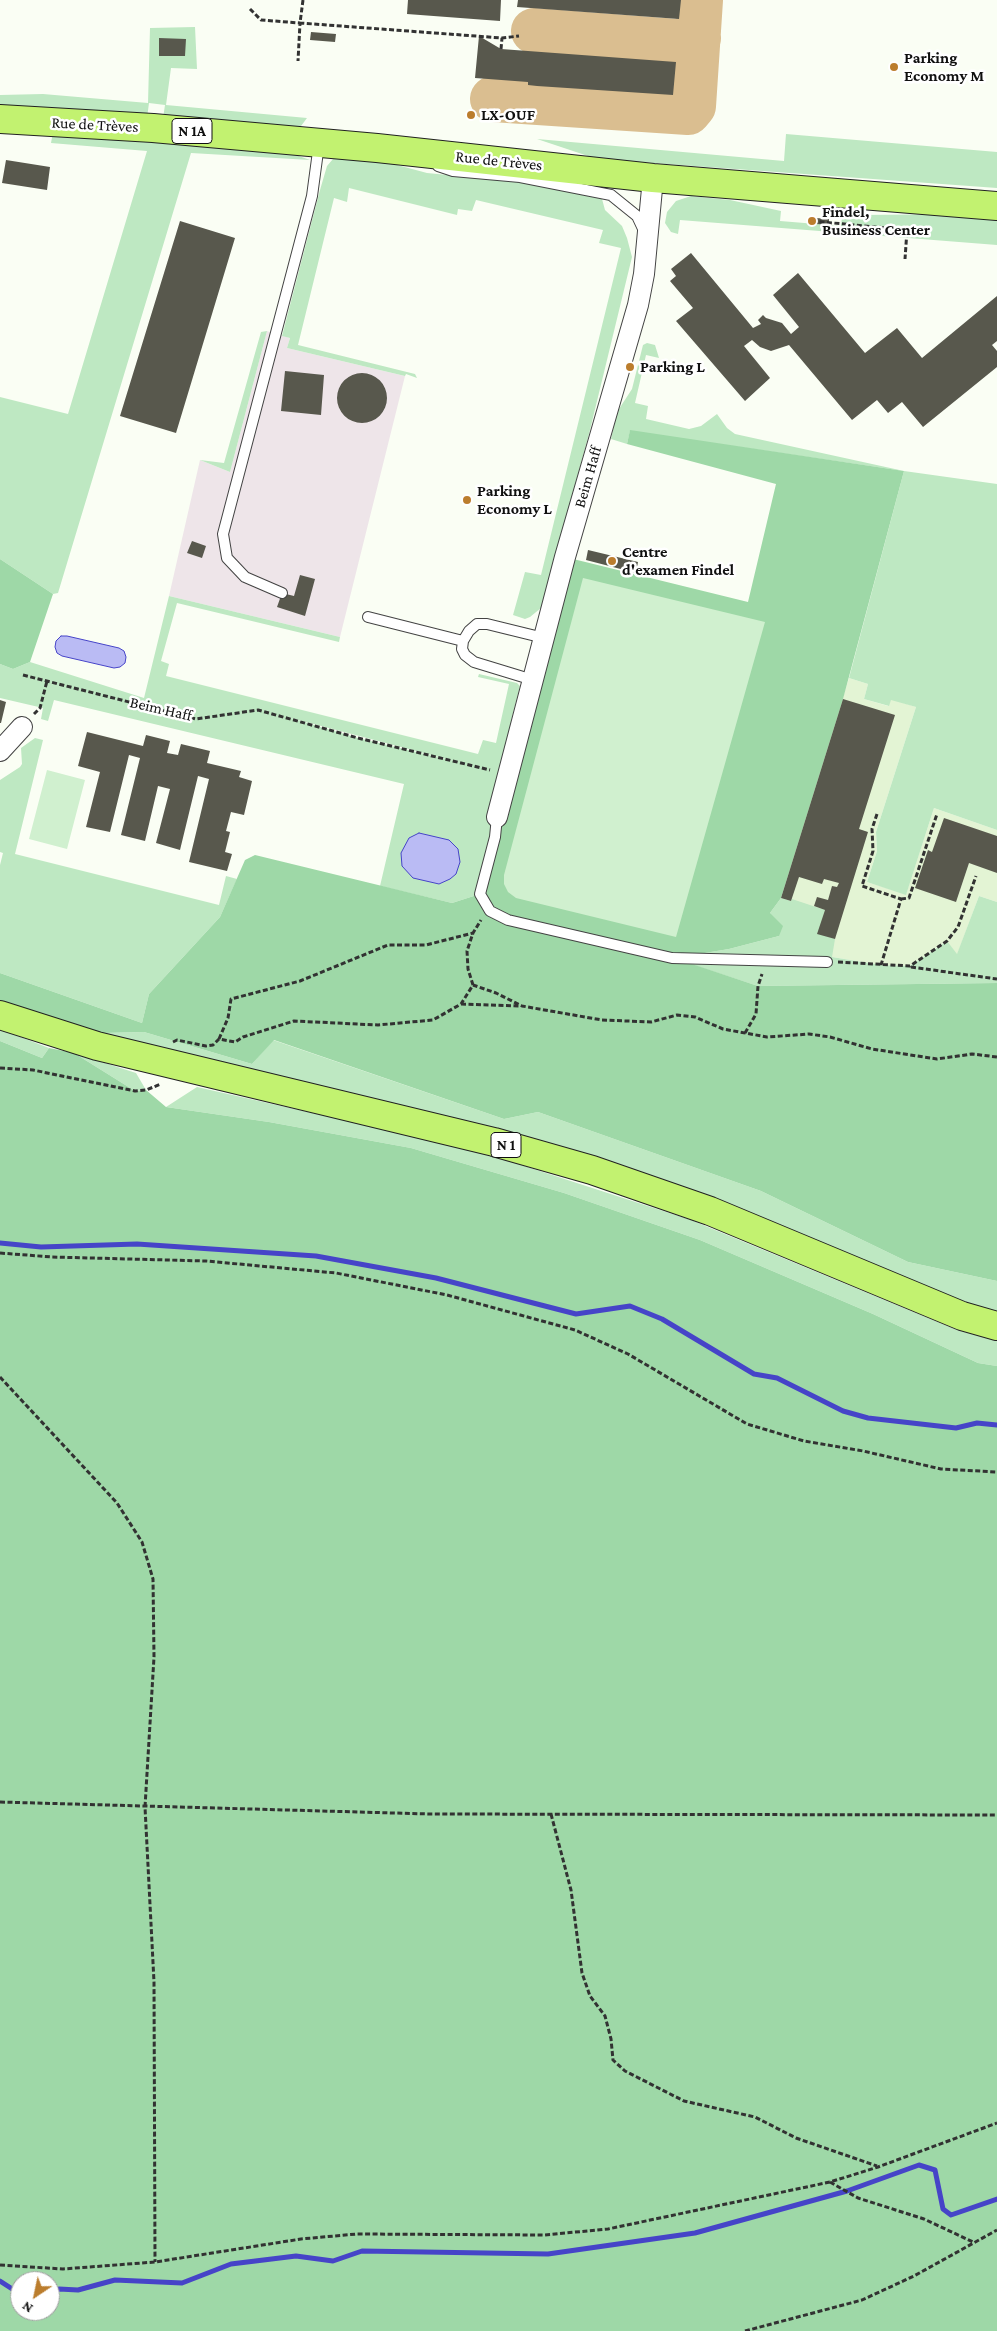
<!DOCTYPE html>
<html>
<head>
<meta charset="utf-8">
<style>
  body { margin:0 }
  #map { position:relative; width:997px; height:2331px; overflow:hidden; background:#fafef4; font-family:"Crimson Pro",serif }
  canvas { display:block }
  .north { position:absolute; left:10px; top:2271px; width:50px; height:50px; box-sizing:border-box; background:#fff; border:1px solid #9f9f9f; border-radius:50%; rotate:214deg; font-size:14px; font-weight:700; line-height:20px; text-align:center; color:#101010 }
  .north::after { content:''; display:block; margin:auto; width:18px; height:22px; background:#bb7d2d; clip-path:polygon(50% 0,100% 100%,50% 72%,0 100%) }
</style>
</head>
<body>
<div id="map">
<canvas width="997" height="2331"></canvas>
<div class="north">N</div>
</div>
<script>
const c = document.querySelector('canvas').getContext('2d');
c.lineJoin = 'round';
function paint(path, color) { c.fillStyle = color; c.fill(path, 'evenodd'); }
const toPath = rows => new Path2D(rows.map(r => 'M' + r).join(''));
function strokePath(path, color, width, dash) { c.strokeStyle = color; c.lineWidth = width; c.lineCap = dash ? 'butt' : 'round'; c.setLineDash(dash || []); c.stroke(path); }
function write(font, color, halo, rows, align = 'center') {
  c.font = font + ' "Crimson Pro",serif'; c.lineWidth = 5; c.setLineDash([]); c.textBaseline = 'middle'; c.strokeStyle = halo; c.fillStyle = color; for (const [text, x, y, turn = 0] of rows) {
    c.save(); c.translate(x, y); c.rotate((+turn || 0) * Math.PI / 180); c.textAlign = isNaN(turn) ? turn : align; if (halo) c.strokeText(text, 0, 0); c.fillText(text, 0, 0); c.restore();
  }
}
paint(toPath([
  [267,331,290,338,287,348,405,376,340,637,169,596,200,460,230,472]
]), '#eee5e9');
paint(toPath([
  [849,678,868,684,864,699,888,706,891,699,916,707,876,832,877,851,867,882,906,894,934,808,997,830,997,902,979,896,957,955,946,941,910,966,881,965,832,957,817,934,791,901,781,898]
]), '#e3f4d4');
paint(toPath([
  [195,27,197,69,171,68,166,105,307,118,298,130,163,118,165,105,149,103,147,118,0,116,0,95,43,94,148,103,150,28],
  [53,132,285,151,310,160,191,153,58,593,53,594,0,559,0,397,68,414,147,151,51,143],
  [786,134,997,152,997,188,597,159,537,139,784,161],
  [344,156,386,162,427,173,520,182,602,199,605,210,622,226,627,238,632,257,589,434,541,608,530,617,525,619,513,615,525,572,541,575,621,248,599,243,603,230,476,200,472,211,458,209,457,215,349,188,347,202,334,198,298,345,415,374,417,378,406,374,405,376,287,348,290,338,282,336,320,190,327,166,333,159],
  [691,196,730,200,781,211,780,221,841,226,842,217,860,215,975,214,997,216,997,245,680,220,678,234,671,232,665,223,667,212,676,201],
  [267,331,230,472,200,460,224,463,261,332],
  [647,343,655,345,659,358,646,355,635,403,648,406,646,419,689,429,701,426,717,414,727,428,735,434,904,471,997,484,997,830,934,808,906,895,867,882,877,851,876,832,916,707,891,700,889,706,864,699,868,684,849,678,904,471,630,431,627,444,611,439,617,412,632,389,643,345],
  [169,596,340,637,339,642,177,603,161,661,169,664,166,676,478,754,483,740,496,743,509,684,478,677,479,674,517,683,520,686,511,721,521,724,480,894,452,903,380,886,404,784,54,700,48,721,41,719,43,708,0,698,0,664,13,669,30,662,144,698],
  [287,717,458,762,358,738],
  [35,738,43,740,15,854,219,905,226,876,237,879,220,917,149,994,142,1023,0,973,0,865,3,853,0,852,0,780,20,767,22,764,21,748],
  [979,896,997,902,997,983,758,986,672,958,729,949,779,936,770,913,781,898,791,901,792,899,825,910,818,933,835,939,832,957,881,965,910,966,947,941,957,954],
  [33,1014,103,1033,144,1032,252,1064,273,1040,504,1119,538,1112,761,1191,908,1262,997,1281,997,1313,913,1285,688,1191,98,1035],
  [0,1029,49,1048,42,1058,0,1041],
  [74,1053,136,1073,146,1090,135,1091],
  [197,1087,472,1149,691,1220,957,1330,997,1341,997,1366,978,1363,873,1314,700,1240,564,1193,411,1148,269,1122,166,1107]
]), '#bee8c2');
paint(toPath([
  [630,430,904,471,843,699,781,898,770,913,783,926,779,936,729,949,674,958,758,986,997,983,997,1281,908,1262,761,1191,538,1112,504,1119,274,1040,252,1064,144,1032,103,1033,33,1014,0,1003,0,973,142,1023,149,994,220,917,245,860,255,855,452,903,480,894,565,557,748,602,776,484,627,444],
  [0,559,53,594,30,662,13,669,0,664],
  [0,1041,42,1058,49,1048,74,1053,135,1091,146,1090,166,1107,269,1122,411,1148,564,1193,700,1240,873,1314,978,1363,997,1366,997,2331,0,2331],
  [20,2281,50,2281,50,2311,20,2311]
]), '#9ed8a7');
paint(toPath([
  [583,578,765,622,676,937,516,898,508,892,504,884,504,875],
  [47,770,85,780,67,849,29,839]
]), '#d0f0cf');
const water = toPath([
  [61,636,67,636,119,648,124,651,126,657,125,663,120,667,114,668,62,656,57,653,55,647,56,641,61,636],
  [419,833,449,840,458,849,460,862,456,874,450,879,439,884,413,878,402,866,401,853,409,838,419,833]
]);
paint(water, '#babbf4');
strokePath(water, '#4644c8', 1);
strokePath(toPath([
  [0,1243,41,1247,137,1244,316,1256,436,1278,576,1314,630,1306,662,1319,754,1374,777,1378,843,1411,868,1418,956,1428,977,1423,997,1425],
  [0,2281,20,2294],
  [50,2293,59,2289,78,2290,115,2280,182,2283,231,2264,296,2256,333,2261,362,2251,548,2254,695,2233,847,2191,919,2165,935,2170,943,2209,951,2215,997,2199]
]), '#4644c8', 5);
strokePath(toPath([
  [534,31,690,43,698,38],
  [493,99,688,112,693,106,700,0]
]), '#dabe90', 46);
paint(toPath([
  [408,0,501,0,500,21,407,14],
  [518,0,681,0,679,19,517,7],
  [311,32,336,34,335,42,310,40],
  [479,36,501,49,676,62,673,95,537,86,528,85,528,82,475,78],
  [159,38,186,39,185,56,159,56],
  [6,160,50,167,47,190,2,183],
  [816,218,829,219,829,225,816,224],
  [180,221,235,238,176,433,120,416],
  [691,253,753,328,761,324,758,320,763,315,766,318,782,323,791,334,799,327,773,295,798,273,865,353,897,328,922,358,997,296,997,341,992,345,997,351,997,367,923,427,902,402,888,413,877,400,852,420,789,345,771,351,760,347,752,340,744,346,770,378,745,401,676,321,693,308,670,281,676,276,671,269],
  [285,371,324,375,321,415,281,411],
  '337 398a25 25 0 1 1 50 0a25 25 0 1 1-50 0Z',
  [192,541,206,546,202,558,187,553],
  [588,550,638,562,636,573,586,560],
  [300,575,315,579,305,616,277,607,282,593,294,596],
  [843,699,895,715,859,829,868,832,835,939,817,934,825,910,814,906,817,897,828,900,832,886,837,887,839,883,824,879,822,884,799,877,791,901,781,898],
  [0,700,6,702,1,723,0,723],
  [87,732,143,746,146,735,170,741,167,753,178,755,181,744,210,751,207,763,241,771,239,777,252,781,244,815,231,812,226,831,230,832,225,852,232,854,227,871,189,862,209,779,198,776,180,850,156,843,170,789,158,786,145,841,121,835,140,758,129,755,110,832,86,827,100,772,78,766],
  [944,818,997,836,997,873,969,863,956,902,915,888,928,850,932,852]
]), '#58584d');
const lane = toPath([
  [438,166,453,171,520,177,611,195,637,216,645,233],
  [282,593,245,577,227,558,223,534,312,196,319,144],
  [368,617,463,641],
  [533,680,474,662,465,655,462,649,463,641,469,631,477,624,487,624,544,638],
  [497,817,495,837,480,894,490,911,508,920,672,958,827,962]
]);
const street = toPath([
  [0,751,22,727],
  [497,817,565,557,638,305,644,274,653,178]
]);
const primary = toPath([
  [0,119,153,128,377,148,653,178,997,206],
  [0,1015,97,1046,494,1142,592,1170,710,1211,962,1316,997,1326]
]);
strokePath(lane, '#434343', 12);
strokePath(street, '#434343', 22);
strokePath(primary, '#212121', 30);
strokePath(toPath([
  [303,0,300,23,502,38,519,36],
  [250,9,261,20,300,23,298,61],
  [501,49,502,38],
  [812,221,907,230,905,259],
  [23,675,196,719,258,710,358,738,490,770],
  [34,714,40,708,47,681],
  [877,814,872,829,873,851,862,886,901,899,881,965],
  [901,899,909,898,937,814],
  [838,962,910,966,947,941,958,927,976,876],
  [911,967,997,979],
  [473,985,468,969,467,951,473,933,481,920],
  [461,1004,521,1006],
  [745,1033,756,1014,758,986,762,974],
  [219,1039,228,1018,231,999,300,981,388,945,426,945,473,933],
  [173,1042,177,1040,206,1046,213,1045,219,1039,235,1042,243,1037,294,1021,378,1025,433,1020,461,1004,473,985,496,993,522,1006,602,1020,651,1022,677,1015,695,1017,723,1029,767,1037,809,1034,830,1037,872,1049,937,1059,972,1054,997,1057],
  [0,1068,33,1070,135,1091,146,1090,161,1084],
  [0,1253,52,1257,206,1261,336,1273,447,1295,575,1330,628,1354,747,1424,804,1441,863,1451,941,1469,997,1472],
  [0,1377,117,1503,142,1542,153,1579,154,1657,145,1807,154,1982,155,2262],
  [0,1802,430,1814,997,1815],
  [551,1814,571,1890,582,1973,590,1996,605,2016,611,2039,613,2060,625,2071,684,2101,755,2117,796,2138,877,2166],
  [830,2182,858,2198,924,2219,973,2242],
  [0,2265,63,2269,155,2262,301,2239,357,2234,544,2235,608,2229,830,2182,878,2167,997,2123],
  [745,2331,862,2300,914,2276,997,2230]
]), '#323232', 3, [5, 2.5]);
strokePath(lane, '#fff', 10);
strokePath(street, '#fff', 20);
strokePath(primary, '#c2f270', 28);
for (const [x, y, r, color] of [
  [894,67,5,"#bb7d2d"],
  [471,115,5,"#bb7d2d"],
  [812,221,5,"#bb7d2d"],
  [630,367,5,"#bb7d2d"],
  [467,500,5,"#bb7d2d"],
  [612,561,5,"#bb7d2d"]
]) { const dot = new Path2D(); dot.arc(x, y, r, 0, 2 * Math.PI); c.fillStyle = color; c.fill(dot); strokePath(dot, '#fff', 2); }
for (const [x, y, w] of [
  [192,131,40],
  [506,1145,30]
]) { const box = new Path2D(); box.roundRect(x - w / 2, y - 12.5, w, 25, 4); c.fillStyle = '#fff'; c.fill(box); strokePath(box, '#101010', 1); }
write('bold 15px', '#101010', null, [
  ["N 1A",192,131],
  ["N 1",506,1145]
]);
write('bold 16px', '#101010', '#fff', [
  ["Parking",904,58],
  ["Economy M",904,76],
  ["LX-OUF",481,115],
  ["Findel,",822,212],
  ["Business Center",822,230],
  ["Parking L",640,367],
  ["Parking",477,491],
  ["Economy L",477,509],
  ["Centre",622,552],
  ["d'examen Findel",622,570]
], 'left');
write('16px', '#101010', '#fff', [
  ["Rue de Trèves",95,125,3],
  ["Rue de Trèves",499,161,6],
  ["Beim Haff",588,477,-74],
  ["Beim Haff",161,709,13]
]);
</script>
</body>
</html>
